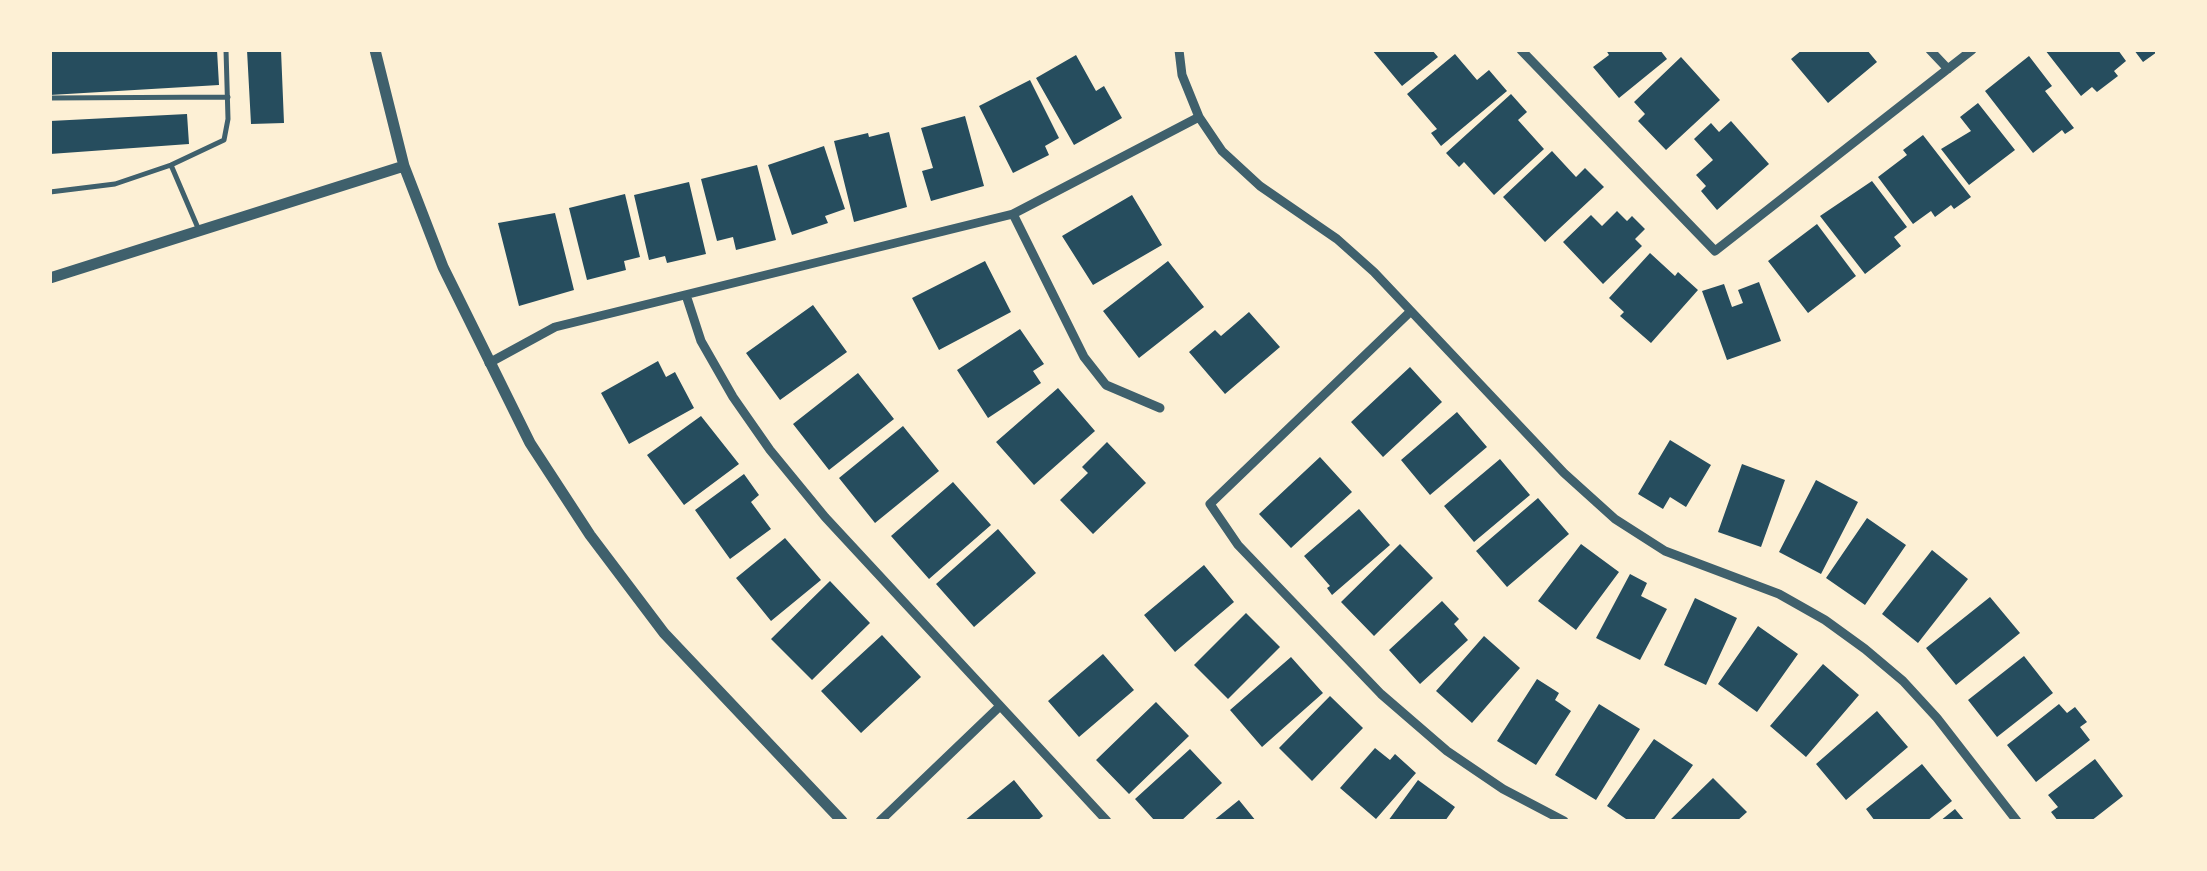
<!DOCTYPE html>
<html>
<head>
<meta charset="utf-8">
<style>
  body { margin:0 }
  #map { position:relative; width:2207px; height:871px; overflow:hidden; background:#fdf0d5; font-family:"Fira Sans Condensed",sans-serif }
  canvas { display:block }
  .frame { position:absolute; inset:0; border:52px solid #fdf0d5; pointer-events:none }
</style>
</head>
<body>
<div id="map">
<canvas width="2207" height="871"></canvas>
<div class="frame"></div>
</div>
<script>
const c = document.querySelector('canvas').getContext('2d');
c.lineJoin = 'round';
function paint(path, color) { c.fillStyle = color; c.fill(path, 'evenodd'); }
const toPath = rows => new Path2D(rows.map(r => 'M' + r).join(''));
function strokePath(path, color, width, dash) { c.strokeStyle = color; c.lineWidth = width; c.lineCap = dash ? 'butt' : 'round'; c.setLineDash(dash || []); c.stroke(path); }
paint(toPath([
  [50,50,217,50,219,85,50,95],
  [247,50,281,50,284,123,251,124],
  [1372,50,1432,50,1438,57,1402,86],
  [1606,50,1660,50,1667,59,1619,98,1593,67,1609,55],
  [1802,50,1867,50,1877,62,1828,103,1791,59],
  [2045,50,2118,50,2126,61,2114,71,2118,76,2097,92,2092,87,2081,96],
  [2134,50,2157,50,2157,52,2143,62],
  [1455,54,1477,80,1489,70,1507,91,1441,146,1431,133,1437,129,1407,94],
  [1076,55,1096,91,1104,86,1122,118,1074,145,1036,78],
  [2029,56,2052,86,2045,91,2074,128,2065,134,2062,130,2033,153,1985,91],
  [1681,57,1720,100,1666,150,1638,121,1645,114,1634,102],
  [1030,80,1059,138,1045,146,1049,155,1013,173,979,106],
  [1511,94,1527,112,1518,120,1544,149,1494,195,1464,162,1459,167,1446,153],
  [1978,103,2015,150,1969,185,1941,149,1971,131,1960,117],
  [187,114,189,144,50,154,50,121],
  [965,116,984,186,931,201,922,171,933,168,921,128],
  [1731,121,1769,164,1717,210,1701,191,1706,186,1696,175,1713,160,1694,139,1711,123,1719,132],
  [889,132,907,207,854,222,834,141,868,133,869,137],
  [1923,135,1971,197,1954,209,1951,205,1935,217,1931,211,1913,224,1878,177,1907,155,1903,150],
  [824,146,845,209,825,216,828,223,792,235,768,165],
  [1552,151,1576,177,1585,168,1604,187,1545,242,1503,197],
  [757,165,776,240,736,250,733,237,717,241,701,179],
  [1872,181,1907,227,1894,237,1901,246,1865,274,1820,216],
  [689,182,706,254,667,263,665,256,649,260,634,195],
  [625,194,640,257,624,261,626,270,587,280,569,208],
  [1132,195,1162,245,1093,285,1062,236],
  [1617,211,1627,221,1632,216,1645,229,1635,239,1642,246,1603,284,1563,242,1591,215,1602,226],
  [555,213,574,290,519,306,498,223],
  [1817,224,1856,276,1808,313,1768,261],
  [1650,253,1675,276,1678,272,1698,290,1651,343,1620,316,1624,312,1609,298],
  [985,261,1011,312,939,350,912,298],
  [1168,261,1204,307,1139,358,1103,311],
  [1759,282,1781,341,1727,360,1702,291,1724,284,1732,307,1743,303,1738,290],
  [813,305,847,352,780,400,746,353],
  [1249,312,1280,347,1225,394,1189,352,1215,330,1221,336],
  [1020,329,1044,364,1033,371,1041,383,988,418,957,370],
  [658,361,666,377,675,372,694,408,629,444,601,393],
  [1410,367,1442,402,1383,457,1351,422],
  [858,373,894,419,829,470,793,424],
  [1058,388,1095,431,1034,485,996,442],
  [1457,412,1487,447,1430,495,1401,460],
  [701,416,739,464,684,505,647,455],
  [903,426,939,471,875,523,839,478],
  [1670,440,1711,465,1686,507,1670,497,1663,509,1638,494],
  [1107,442,1146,483,1093,534,1060,500,1088,473,1082,467],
  [1320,457,1352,492,1291,548,1259,514],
  [1500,459,1530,495,1474,542,1444,506],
  [1742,464,1785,480,1761,547,1718,532],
  [744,474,759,495,751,502,771,529,730,559,695,510],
  [1816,480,1858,502,1821,574,1779,552],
  [953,482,991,525,929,579,891,536],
  [1538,498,1569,534,1507,587,1476,551],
  [1359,509,1390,545,1332,595,1327,588,1330,586,1304,556],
  [1867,518,1906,545,1865,605,1826,578],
  [998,529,1036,573,974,627,936,584],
  [785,538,821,580,771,621,736,578],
  [1400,544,1433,578,1374,636,1341,602],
  [1581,544,1619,572,1576,630,1538,601],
  [1932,550,1968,579,1918,643,1882,614],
  [1204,565,1234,602,1175,652,1144,615],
  [1630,574,1647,583,1641,596,1667,609,1640,660,1596,638],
  [830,581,870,623,812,680,771,639],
  [1990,597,2020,633,1956,685,1926,648],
  [1695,598,1737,618,1706,685,1664,665],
  [1442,601,1459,619,1454,624,1468,640,1420,684,1389,650],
  [1246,613,1280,647,1228,699,1194,665],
  [1758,626,1798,654,1757,712,1718,684],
  [882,635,921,677,861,733,821,691],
  [1484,636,1520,668,1472,723,1436,691],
  [1103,654,1134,690,1079,737,1048,701],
  [2024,656,2053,693,1997,737,1968,700],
  [1291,657,1323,693,1262,747,1230,710],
  [1823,664,1859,695,1806,757,1770,726],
  [1537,679,1559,693,1555,700,1571,711,1536,765,1497,741],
  [1330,696,1363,728,1312,781,1279,748],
  [1156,702,1189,736,1129,794,1096,760],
  [1599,704,1640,729,1596,800,1555,775],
  [2059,704,2067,713,2075,707,2087,722,2080,727,2090,740,2036,782,2007,745],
  [1877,711,1908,747,1846,800,1816,764],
  [1654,739,1693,765,1653,821,1629,821,1607,806],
  [1375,748,1390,760,1395,754,1416,773,1376,819,1340,788],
  [1190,749,1222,783,1181,821,1155,821,1135,799],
  [2095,759,2123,796,2091,821,2058,821,2051,812,2058,807,2048,795],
  [1922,764,1952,801,1927,821,1875,821,1866,809],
  [1713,778,1747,812,1737,821,1669,821],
  [1014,780,1043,816,1037,821,964,821],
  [1418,780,1455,807,1445,821,1388,821],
  [1239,800,1256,821,1213,821],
  [1955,809,1965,821,1940,821]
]), '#264d5e');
strokePath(toPath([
  [50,98,228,97],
  [171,165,198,228],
  [50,192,115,184,171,165,224,140,228,119,226,50]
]), '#3f606c', 5);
strokePath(toPath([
  [1521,50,1715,251,1972,50],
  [1930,50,1948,69],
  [1199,117,1222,151,1260,186,1337,239,1374,272,1564,473,1615,519,1665,551,1779,594,1825,620,1865,649,1903,681,1937,718,2017,821],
  [1013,214,1084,357,1106,385,1160,408],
  [686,295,701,341,733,397,770,450,825,517,1107,821],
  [1411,311,1210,504,1238,545,1381,694,1447,751,1503,789,1564,821],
  [489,363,555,327,1013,214,1199,117,1182,75,1179,50],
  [880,821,999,707]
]), '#3f606c', 9);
strokePath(toPath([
  [375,50,404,166,443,267,530,443,590,535,664,633,842,821],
  [50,278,404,166]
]), '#3f606c', 11);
</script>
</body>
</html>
